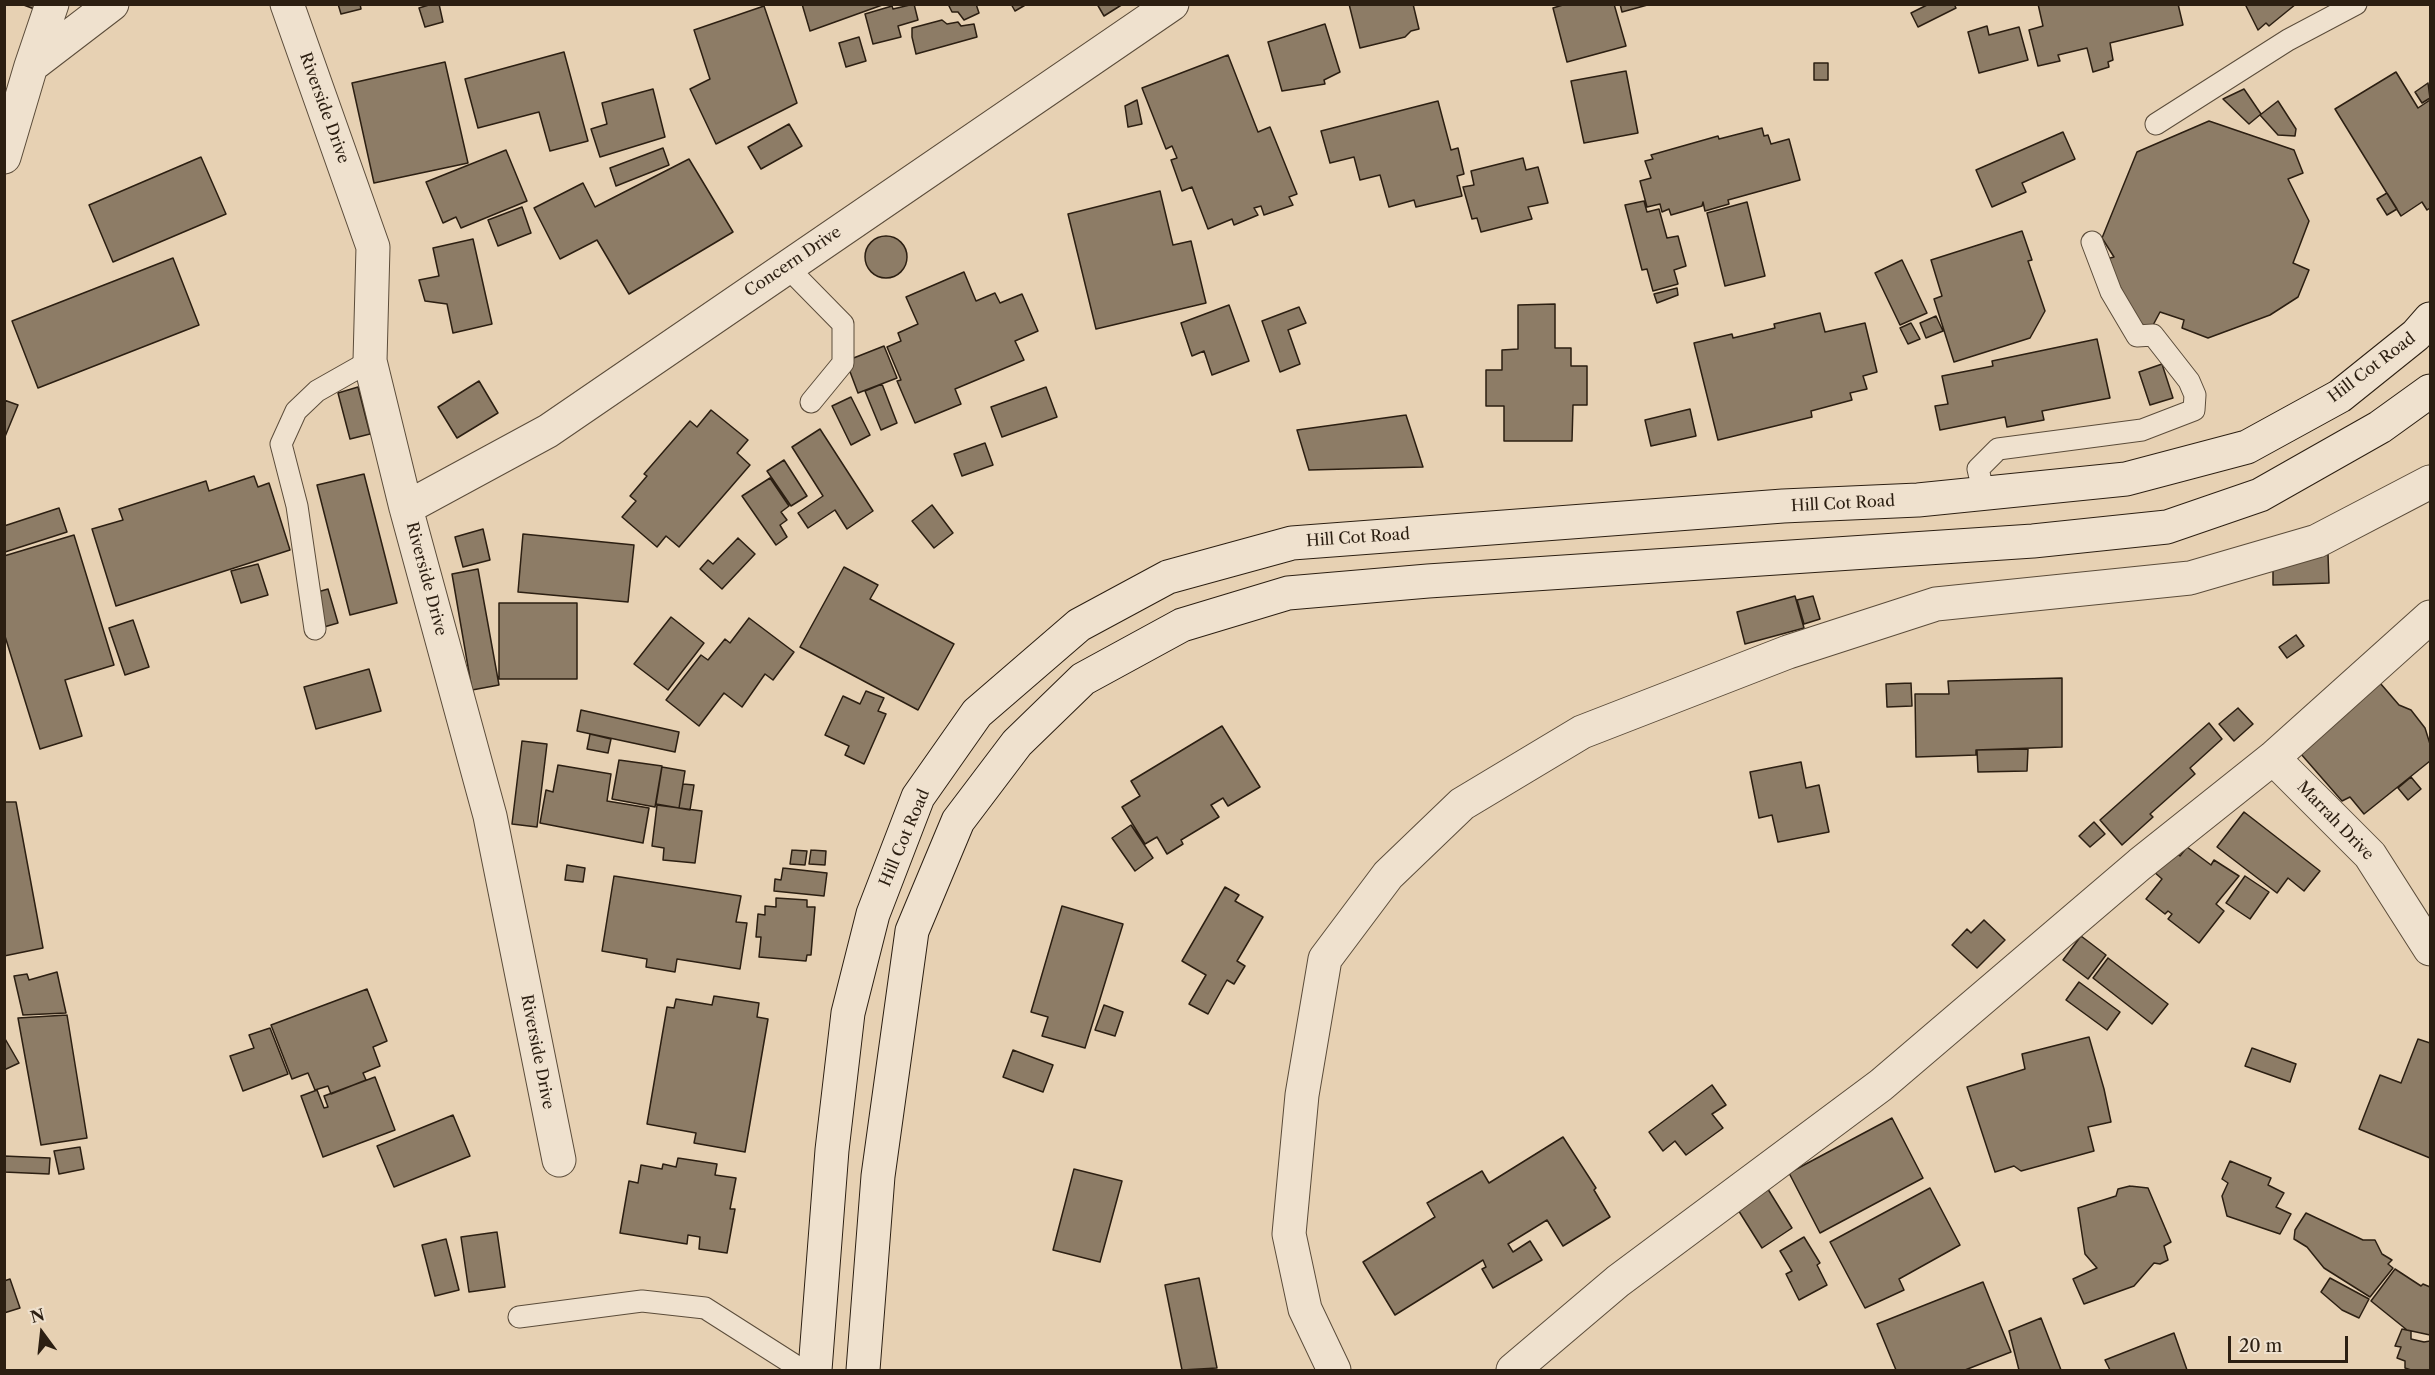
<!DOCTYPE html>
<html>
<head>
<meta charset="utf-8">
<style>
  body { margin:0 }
  #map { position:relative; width:2435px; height:1375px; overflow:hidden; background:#e7d1b3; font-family:"Libre Caslon Text",serif }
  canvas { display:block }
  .frame { position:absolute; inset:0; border:6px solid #2c1f12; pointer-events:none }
  .north { position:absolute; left:12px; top:1303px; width:60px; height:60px; -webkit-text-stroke:4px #efe1ce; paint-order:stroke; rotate:345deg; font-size:16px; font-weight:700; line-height:24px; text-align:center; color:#2c1f12 }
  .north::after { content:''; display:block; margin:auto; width:21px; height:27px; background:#2c1f12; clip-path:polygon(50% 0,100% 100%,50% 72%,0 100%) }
  .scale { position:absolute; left:2228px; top:1336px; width:120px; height:27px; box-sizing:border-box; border:3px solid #2c1f12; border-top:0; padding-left:8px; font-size:18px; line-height:21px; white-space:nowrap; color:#2c1f12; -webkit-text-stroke:4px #efe1ce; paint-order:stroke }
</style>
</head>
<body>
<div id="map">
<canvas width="2435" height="1375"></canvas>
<div class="frame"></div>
<div class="north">N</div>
<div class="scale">20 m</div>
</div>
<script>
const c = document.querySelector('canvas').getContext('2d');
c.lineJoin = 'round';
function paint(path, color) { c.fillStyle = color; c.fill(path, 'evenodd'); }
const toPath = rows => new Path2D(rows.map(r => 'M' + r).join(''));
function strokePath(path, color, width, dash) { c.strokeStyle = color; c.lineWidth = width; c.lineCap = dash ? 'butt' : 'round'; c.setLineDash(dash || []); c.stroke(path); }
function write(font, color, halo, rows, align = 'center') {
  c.font = font + ' "Libre Caslon Text",serif'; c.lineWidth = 4.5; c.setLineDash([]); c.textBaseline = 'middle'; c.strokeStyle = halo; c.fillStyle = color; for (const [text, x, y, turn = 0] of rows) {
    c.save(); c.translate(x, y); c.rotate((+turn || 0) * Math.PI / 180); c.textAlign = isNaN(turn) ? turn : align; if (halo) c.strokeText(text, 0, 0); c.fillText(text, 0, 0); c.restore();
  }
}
const building = toPath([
  [21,4,48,4,45,13,21,4],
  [338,4,360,4,361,9,341,14,338,4],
  [432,4,439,4,443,22,425,27,419,8,432,4],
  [802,4,885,4,810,31,802,4],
  [914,4,918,20,898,26,901,37,873,44,865,14,892,6,893,9,914,4],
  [948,4,976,4,979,13,964,20,958,12,952,12,948,4],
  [1011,4,1027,4,1015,11,1011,4],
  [1097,4,1123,4,1104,16,1097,4],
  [1349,4,1413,4,1419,29,1411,31,1405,37,1360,48,1349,4],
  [1566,4,1614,4,1626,46,1567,62,1553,8,1566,4],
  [1620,4,1651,4,1622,12,1620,4],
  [1929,4,1954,4,1956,8,1918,27,1911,13,1929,4],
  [2038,4,2178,4,2183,25,2110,43,2113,60,2108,62,2109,67,2093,72,2087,48,2058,55,2060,61,2038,66,2029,30,2043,26,2038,4],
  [2245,4,2296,4,2269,26,2266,23,2258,30,2245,4],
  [764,6,797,103,716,144,690,89,710,79,694,30,764,6],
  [942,20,947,24,958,22,961,26,974,24,977,37,916,54,912,37,912,28,942,20],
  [1325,24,1340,72,1324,80,1325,84,1282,91,1268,42,1325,24],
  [1987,26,1989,35,2019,27,2028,60,1979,73,1968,32,1987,26],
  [859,37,866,61,846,67,839,43,859,37],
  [564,52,588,141,550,151,539,112,478,128,465,79,564,52],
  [1228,55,1258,132,1270,127,1297,194,1289,197,1293,205,1264,215,1261,206,1254,208,1258,215,1234,225,1232,219,1208,229,1192,187,1182,191,1171,160,1177,158,1172,146,1166,149,1142,88,1228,55],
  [445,62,468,163,374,183,352,83,445,62],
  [1814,63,1828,63,1828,80,1814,80,1814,63],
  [1626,71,1638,133,1584,143,1571,81,1626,71],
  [2396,72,2418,108,2430,100,2430,208,2427,210,2422,202,2401,216,2335,109,2396,72],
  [2428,83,2430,98,2422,103,2415,92,2428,83],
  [653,89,665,137,600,157,591,129,607,124,602,103,653,89],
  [2244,89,2261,114,2249,124,2223,99,2244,89],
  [1137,100,1142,124,1128,127,1125,106,1137,100],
  [1438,101,1451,150,1458,148,1464,174,1457,176,1462,196,1416,207,1414,200,1389,207,1380,175,1360,180,1354,157,1330,163,1321,131,1438,101],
  [2278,101,2296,129,2295,136,2278,135,2260,115,2278,101],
  [2209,121,2294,150,2303,173,2288,179,2309,221,2293,263,2309,270,2298,297,2270,315,2208,338,2182,328,2184,320,2160,312,2151,329,2138,322,2106,259,2114,257,2102,238,2137,152,2209,121],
  [789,124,802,146,761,169,748,147,789,124],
  [1762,128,1764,136,1768,135,1771,144,1789,139,1800,180,1728,200,1729,204,1705,211,1703,202,1702,206,1671,215,1669,209,1662,212,1660,204,1647,207,1640,181,1651,178,1645,161,1653,159,1651,155,1718,136,1719,139,1762,128],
  [2063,132,2075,159,2022,183,2026,192,1992,207,1976,170,2063,132],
  [663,148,669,165,616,186,610,168,663,148],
  [506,150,527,201,461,228,456,217,443,223,426,182,506,150],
  [201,157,226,214,113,262,89,205,201,157],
  [1523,158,1526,170,1538,167,1548,203,1528,207,1532,219,1481,232,1477,218,1472,219,1463,187,1474,185,1471,171,1523,158],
  [689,159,733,232,629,294,597,240,560,259,534,208,583,183,595,207,689,159],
  [1160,191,1173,245,1191,241,1206,303,1096,329,1068,214,1160,191],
  [2387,193,2397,209,2387,215,2377,199,2387,193],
  [1644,201,1647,212,1659,209,1667,238,1678,236,1686,266,1674,270,1678,284,1653,291,1647,269,1642,270,1625,205,1644,201],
  [1747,202,1765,276,1725,286,1707,213,1747,202],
  [522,207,531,233,498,246,488,220,522,207],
  [2022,231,2032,260,2028,261,2045,311,2030,338,1954,362,1934,299,1942,296,1931,260,2022,231],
  '865 257a21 21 0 1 1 42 0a21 21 0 1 1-42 0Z',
  [473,239,492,324,453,333,447,304,425,301,419,280,439,276,433,248,473,239],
  [173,258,199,325,38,388,12,321,173,258],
  [1902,260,1927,313,1900,325,1875,273,1902,260],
  [964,272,976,301,995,293,1000,303,1022,294,1038,331,1015,341,1024,360,955,389,961,404,915,423,897,381,901,380,887,347,901,341,898,333,918,324,906,297,964,272],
  [1677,288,1678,295,1657,303,1654,294,1677,288],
  [1555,304,1555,348,1571,348,1571,366,1587,366,1587,405,1573,405,1572,441,1504,441,1504,406,1486,406,1486,370,1502,370,1502,350,1518,349,1518,305,1555,304],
  [1229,305,1249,361,1212,375,1204,351,1192,356,1181,323,1229,305],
  [1299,307,1306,323,1288,330,1300,364,1280,372,1262,321,1299,307],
  [1820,313,1825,332,1865,323,1877,372,1863,376,1867,389,1850,393,1852,400,1811,411,1812,417,1718,440,1694,343,1732,334,1733,338,1775,328,1774,324,1820,313],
  [1936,316,1943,331,1926,338,1920,323,1936,316],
  [1911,323,1920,339,1908,344,1900,328,1911,323],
  [2097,339,2110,398,2042,411,2044,420,2007,427,2005,417,1940,430,1935,406,1948,404,1942,376,1993,366,1992,361,2097,339],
  [884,346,897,378,858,393,846,361,884,346],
  [2162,364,2173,398,2150,405,2139,372,2162,364],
  [479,381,498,413,457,438,438,407,479,381],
  [882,384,897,423,881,430,865,391,882,384],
  [358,387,370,434,350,439,338,393,358,387],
  [1046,387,1057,417,1002,437,991,407,1046,387],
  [851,397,870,435,851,445,832,406,851,397],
  [4,400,18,405,4,439,4,400],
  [1690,409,1696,436,1651,446,1645,420,1690,409],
  [711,410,748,440,737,453,750,465,679,547,666,536,657,547,622,517,636,501,630,496,647,476,644,474,690,421,697,427,711,410],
  [1406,415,1423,467,1309,470,1297,430,1406,415],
  [820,429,873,511,847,529,835,510,808,528,798,513,823,496,792,447,820,429],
  [985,443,993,465,962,476,954,454,985,443],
  [784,460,807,496,791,506,767,471,784,460],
  [364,474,397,603,350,615,317,485,364,474],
  [254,476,258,487,269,483,290,550,116,606,92,529,123,520,119,509,206,481,209,491,254,476],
  [770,478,789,506,781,512,787,520,780,525,787,537,776,545,742,496,770,478],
  [932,505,953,533,934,548,912,521,932,505],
  [59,508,67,532,5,552,4,526,59,508],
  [483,529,490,560,463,567,455,537,483,529],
  [523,534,634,545,628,602,518,592,523,534],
  [74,535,114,665,65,680,82,736,40,749,4,633,4,556,74,535],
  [738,538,755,554,722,589,700,569,708,560,713,564,738,538],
  [2328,554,2329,583,2273,585,2273,564,2328,554],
  [258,564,268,595,241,603,231,571,258,564],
  [844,567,878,585,870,599,954,644,918,710,800,647,844,567],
  [478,569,499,685,472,690,452,574,478,569],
  [328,589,338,623,324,627,314,593,328,589],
  [1795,596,1804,628,1745,644,1737,612,1795,596],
  [1813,596,1820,619,1804,624,1797,600,1813,596],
  [499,603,577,603,577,679,499,679,499,603],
  [671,617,704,643,668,690,634,664,671,617],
  [749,618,794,652,773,680,765,674,742,707,724,693,699,726,666,700,701,655,708,660,725,639,730,643,749,618],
  [133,620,149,667,125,675,109,628,133,620],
  [2296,635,2304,646,2287,658,2279,647,2296,635],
  [369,669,381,711,316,729,304,687,369,669],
  [2374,676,2399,705,2411,710,2425,728,2430,744,2430,761,2364,814,2350,797,2342,801,2294,746,2374,676],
  [2062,678,2062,747,1976,750,1976,755,1916,757,1915,694,1949,694,1948,681,2062,678],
  [1911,683,1912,706,1887,707,1886,684,1911,683],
  [866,691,884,698,878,711,886,714,864,764,845,755,849,746,825,735,843,696,860,704,866,691],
  [2238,708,2253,724,2234,741,2219,724,2238,708],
  [581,710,679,732,675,752,577,731,581,710],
  [2209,723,2222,739,2190,768,2195,774,2150,814,2153,817,2122,845,2100,820,2209,723],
  [1222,726,1260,787,1228,806,1223,798,1211,805,1219,817,1181,840,1183,844,1167,854,1157,837,1145,844,1122,807,1140,796,1131,781,1222,726],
  [590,734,611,739,608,753,587,749,590,734],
  [522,741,547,744,537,827,512,824,522,741],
  [2028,749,2027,771,1978,772,1977,750,2028,749],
  [619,760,662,766,655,807,612,799,619,760],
  [1801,762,1806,788,1819,785,1829,832,1778,842,1772,815,1759,818,1750,772,1801,762],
  [558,765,611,774,607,801,649,808,643,843,540,823,546,790,553,792,558,765],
  [662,767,685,771,679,808,656,804,662,767],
  [2411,777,2421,789,2408,800,2398,788,2411,777],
  [683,784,694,785,690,810,679,808,683,784],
  [4,802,16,802,43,948,4,956,4,802],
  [657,805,702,811,695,863,663,860,664,848,652,846,657,805],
  [2244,812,2320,871,2304,891,2288,878,2277,893,2217,847,2244,812],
  [2094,822,2105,834,2090,847,2079,836,2094,822],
  [1131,825,1153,858,1135,871,1112,838,1131,825],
  [2187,847,2211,865,2214,860,2239,876,2216,904,2224,911,2199,943,2168,919,2172,914,2168,911,2165,914,2146,899,2162,879,2152,870,2169,848,2180,856,2187,847],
  [792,850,807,851,805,865,790,864,792,850],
  [811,850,826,851,825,865,809,864,811,850],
  [567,865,585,868,583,882,565,880,567,865],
  [783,868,827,873,824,896,774,891,775,879,781,880,783,868],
  [614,876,741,896,736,922,747,923,740,969,677,959,675,972,646,967,647,959,602,951,614,876],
  [2245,876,2269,892,2250,919,2226,903,2245,876],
  [1225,887,1239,895,1235,901,1263,917,1237,961,1245,966,1234,984,1227,980,1208,1014,1189,1004,1206,975,1182,961,1225,887],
  [776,898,807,900,807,907,815,907,811,955,807,955,806,961,759,957,761,937,756,937,758,914,765,915,765,906,776,907,776,898],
  [1062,906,1123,924,1085,1048,1042,1036,1048,1017,1031,1012,1062,906],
  [1984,920,2005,940,1977,968,1952,945,1967,929,1971,933,1984,920],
  [2081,936,2106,955,2088,979,2063,960,2081,936],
  [2108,958,2168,1004,2152,1024,2093,978,2108,958],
  [57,972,66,1013,23,1015,14,976,27,974,29,980,57,972],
  [2079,982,2120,1012,2107,1030,2066,1000,2079,982],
  [367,989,387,1041,373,1047,380,1066,363,1073,366,1080,331,1094,328,1086,315,1090,308,1073,292,1079,271,1025,367,989],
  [714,996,759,1003,757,1017,768,1019,745,1152,694,1143,696,1133,647,1124,667,1007,674,1008,676,999,712,1005,714,996],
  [1104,1005,1123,1012,1115,1036,1095,1030,1104,1005],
  [67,1015,87,1138,41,1145,18,1018,67,1015],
  [270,1028,288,1074,243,1091,230,1056,254,1048,249,1035,270,1028],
  [4,1037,19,1063,4,1070,4,1037],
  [2089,1037,2104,1089,2111,1122,2088,1127,2094,1151,2021,1171,2014,1166,1995,1172,1967,1087,2025,1069,2022,1054,2089,1037],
  [2418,1039,2430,1043,2430,1158,2359,1129,2380,1075,2401,1083,2418,1039],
  [2252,1048,2296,1064,2290,1082,2245,1066,2252,1048],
  [1013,1050,1053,1065,1043,1092,1003,1077,1013,1050],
  [375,1077,395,1130,323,1157,301,1096,317,1090,324,1108,328,1107,324,1096,375,1077],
  [1712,1085,1726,1105,1712,1114,1723,1128,1686,1155,1675,1141,1663,1151,1649,1132,1712,1085],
  [453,1115,470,1156,394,1187,377,1146,453,1115],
  [1892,1118,1923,1178,1820,1233,1789,1173,1892,1118],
  [1563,1137,1596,1188,1594,1190,1610,1217,1563,1246,1547,1220,1508,1244,1513,1252,1530,1241,1542,1260,1493,1288,1482,1269,1486,1267,1483,1260,1395,1315,1363,1262,1435,1217,1427,1203,1482,1171,1489,1183,1563,1137],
  [80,1147,84,1169,59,1174,54,1151,80,1147],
  [4,1156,50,1158,49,1174,4,1172,4,1156],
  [678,1158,717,1164,715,1175,736,1178,730,1209,735,1209,727,1253,699,1249,700,1237,688,1235,687,1244,620,1233,629,1181,638,1183,641,1165,662,1169,663,1164,676,1167,678,1158],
  [2230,1161,2271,1178,2268,1185,2284,1193,2276,1207,2291,1214,2280,1234,2227,1216,2222,1196,2228,1183,2222,1179,2230,1161],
  [1074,1169,1122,1181,1100,1262,1053,1250,1074,1169],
  [1766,1186,1792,1228,1762,1248,1735,1205,1766,1186],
  [2130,1186,2148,1188,2171,1242,2164,1246,2168,1260,2160,1264,2154,1263,2134,1286,2084,1304,2073,1279,2097,1268,2085,1254,2078,1208,2116,1196,2118,1189,2130,1186],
  [1930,1188,1960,1245,1899,1279,1904,1290,1865,1308,1830,1242,1930,1188],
  [2306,1213,2363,1240,2375,1240,2382,1254,2392,1260,2388,1264,2393,1268,2370,1297,2324,1268,2307,1247,2294,1239,2295,1230,2306,1213],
  [497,1232,505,1287,469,1292,461,1237,497,1232],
  [1804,1237,1820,1263,1817,1265,1827,1285,1799,1300,1786,1274,1792,1271,1780,1251,1804,1237],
  [446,1239,459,1290,435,1296,422,1245,446,1239],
  [2395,1269,2421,1286,2423,1284,2430,1287,2430,1335,2407,1330,2371,1301,2395,1269],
  [1199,1278,1217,1368,1182,1370,1165,1285,1199,1278],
  [2330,1278,2369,1299,2359,1318,2342,1310,2321,1292,2330,1278],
  [10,1279,20,1308,4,1313,4,1281,10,1279],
  [1983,1282,2011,1352,1965,1370,1896,1370,1877,1324,1983,1282],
  [2041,1318,2061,1370,2019,1370,2009,1331,2041,1318],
  [2402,1329,2411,1331,2411,1339,2424,1342,2430,1341,2430,1370,2411,1370,2405,1368,2405,1361,2397,1358,2401,1347,2395,1346,2402,1329],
  [2174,1333,2187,1370,2110,1370,2105,1360,2174,1333]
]);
paint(building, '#8d7c66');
strokePath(building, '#2c1f12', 1.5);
const service = toPath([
  [2156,124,2288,40,2356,4],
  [786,266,843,324,843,363,811,402],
  [1984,494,1978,469,1998,449,2142,430,2194,410,2195,395,2189,381,2153,335,2137,336,2111,292,2092,242],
  [315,629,297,506,281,444,296,411,317,391,370,361],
  [519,1317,642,1301,705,1308,796,1366,799,1370]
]);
const minor = toPath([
  [287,4,373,247,370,361,406,508,490,816,559,1160],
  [31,66,52,4],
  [4,157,31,66,112,4],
  [406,508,548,431,1172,4],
  [2273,758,2370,855,2430,949],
  [1334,1370,1305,1309,1289,1234,1302,1095,1325,959,1388,875,1462,804,1582,732,1788,652,1936,604,2190,578,2317,541,2430,482],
  [1513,1370,1618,1281,1881,1085,2140,864,2273,758,2430,617]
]);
const secondary = toPath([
  [815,1370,832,1150,848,1013,873,914,918,797,977,713,1079,625,1168,577,1292,543,1783,506,1918,500,2126,479,2247,447,2340,396,2416,335,2430,319],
  [863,1370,878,1176,912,931,958,821,1017,743,1083,679,1182,625,1288,593,1428,581,2033,541,2167,527,2260,495,2380,427,2430,391]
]);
strokePath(service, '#5b4c3a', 23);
strokePath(minor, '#5b4c3a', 35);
strokePath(secondary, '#2c1f12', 35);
strokePath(service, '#efe1ce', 21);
strokePath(minor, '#efe1ce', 33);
strokePath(secondary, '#efe1ce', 33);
write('16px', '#2c1f12', '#efe1ce', [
  ["Riverside Drive",324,108,70],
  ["Concern Drive",793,262,-34],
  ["Hill Cot Road",2372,368,-37],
  ["Hill Cot Road",1843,504,-3],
  ["Hill Cot Road",1358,538,-4],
  ["Riverside Drive",426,579,75],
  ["Marrah Drive",2335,821,46],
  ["Hill Cot Road",905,838,-67],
  ["Riverside Drive",537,1052,79]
]);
</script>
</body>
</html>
